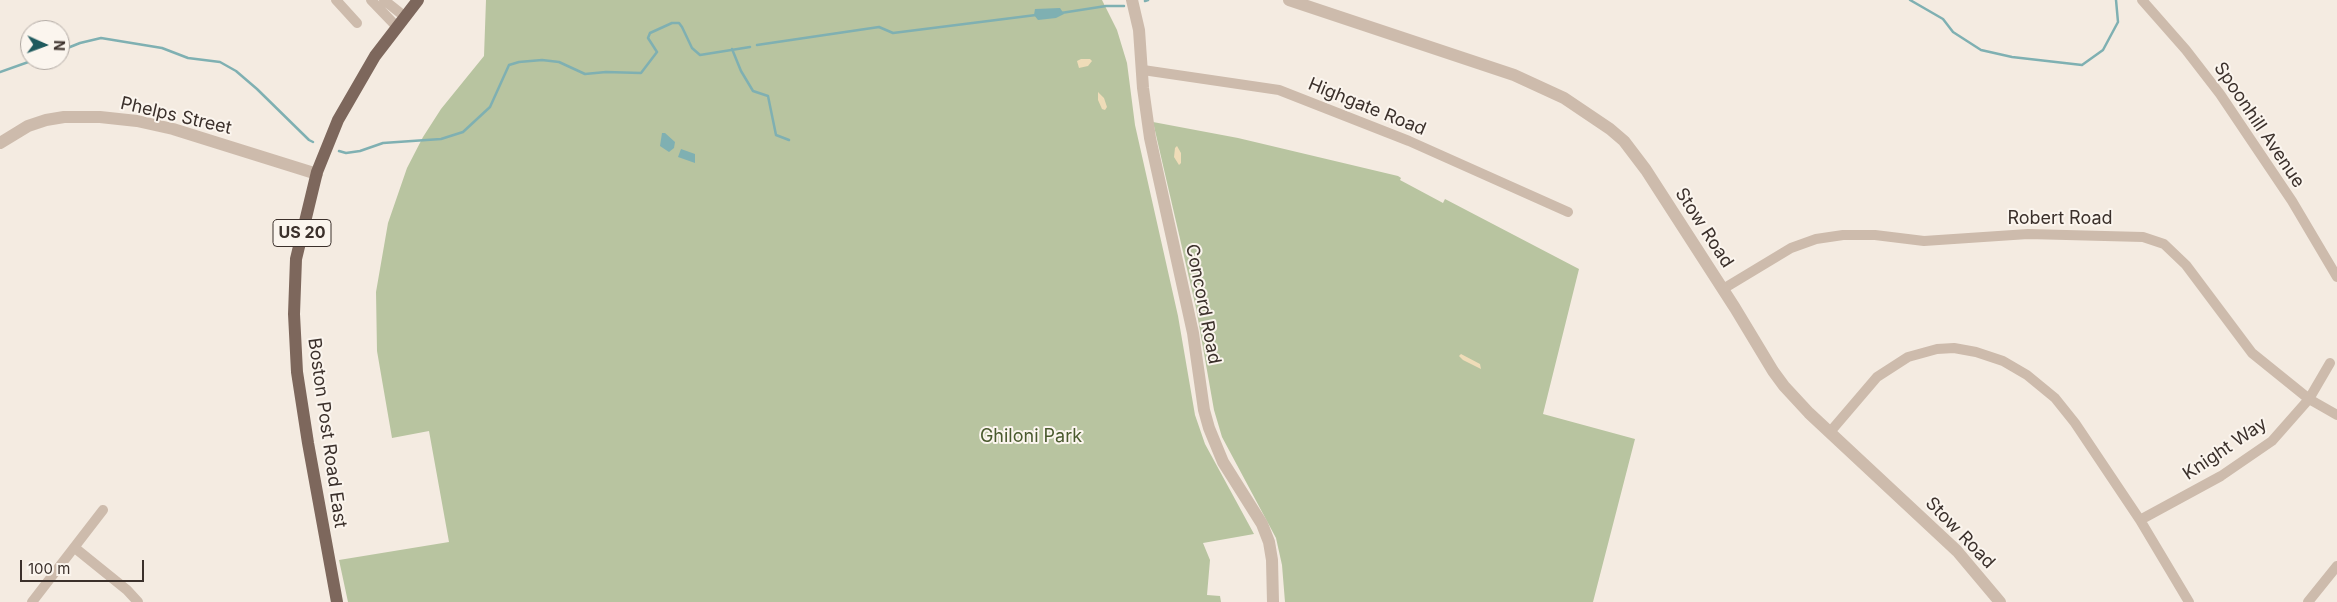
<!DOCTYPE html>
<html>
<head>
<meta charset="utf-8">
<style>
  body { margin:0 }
  #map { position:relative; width:2337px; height:602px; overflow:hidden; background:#f4ebe1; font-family:Inter,sans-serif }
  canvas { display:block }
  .north { position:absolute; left:20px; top:20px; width:50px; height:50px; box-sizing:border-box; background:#fbf5ee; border:1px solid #aea6a0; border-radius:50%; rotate:92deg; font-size:14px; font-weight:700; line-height:20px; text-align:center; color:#3b302b }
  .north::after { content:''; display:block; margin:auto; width:18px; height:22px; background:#1f5a5e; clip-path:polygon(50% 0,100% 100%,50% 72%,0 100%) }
  .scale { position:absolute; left:20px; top:560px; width:124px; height:22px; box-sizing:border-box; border:2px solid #3b302b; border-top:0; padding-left:6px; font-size:15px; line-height:18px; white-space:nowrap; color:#3b302b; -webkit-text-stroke:4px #fbf5ee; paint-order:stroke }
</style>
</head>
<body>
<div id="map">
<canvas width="2337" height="602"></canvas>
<div class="north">N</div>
<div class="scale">100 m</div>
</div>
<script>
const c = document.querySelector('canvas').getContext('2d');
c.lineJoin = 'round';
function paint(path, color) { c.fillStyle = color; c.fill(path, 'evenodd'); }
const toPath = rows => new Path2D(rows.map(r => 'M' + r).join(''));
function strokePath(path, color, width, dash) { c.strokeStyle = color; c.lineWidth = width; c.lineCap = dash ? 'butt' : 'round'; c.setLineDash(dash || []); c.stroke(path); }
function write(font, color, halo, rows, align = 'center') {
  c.font = font + ' Inter,sans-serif'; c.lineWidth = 4; c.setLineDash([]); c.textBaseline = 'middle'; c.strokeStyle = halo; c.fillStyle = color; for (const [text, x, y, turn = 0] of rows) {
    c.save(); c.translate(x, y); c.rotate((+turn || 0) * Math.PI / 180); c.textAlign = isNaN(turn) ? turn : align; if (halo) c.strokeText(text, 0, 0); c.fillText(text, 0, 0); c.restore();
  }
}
paint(toPath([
  [486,0,1102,0,1117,30,1127,63,1135,125,1178,316,1195,415,1205,444,1254,534,1203,543,1210,560,1207,595,1220,596,1221,602,348,602,339,560,449,542,429,431,392,438,377,351,376,292,388,223,407,168,423,137,441,109,484,56],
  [1153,122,1238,138,1398,176,1401,178,1400,180,1443,203,1445,199,1579,269,1543,414,1635,439,1593,602,1285,602,1282,565,1276,538,1222,437,1214,410,1196,308]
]), '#b8c4a0');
paint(toPath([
  [1081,59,1090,59,1092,61,1088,66,1079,68,1077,61],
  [1098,92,1104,98,1107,107,1105,110,1102,109,1098,100],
  [1177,146,1181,153,1181,163,1179,165,1174,157,1175,148],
  [1461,354,1480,364,1481,369,1463,360,1459,356]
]), '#efdcb8');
paint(toPath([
  [1060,8,1064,14,1056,18,1038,20,1034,15,1035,9],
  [662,133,665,133,675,142,674,148,669,152,660,146],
  [681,149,695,154,695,163,678,157]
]), '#7fb0b2');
strokePath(toPath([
  [1910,0,1943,19,1953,32,1981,50,2012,57,2082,65,2103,50,2118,22,2116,0],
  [1145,1,1148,0],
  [1061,13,1106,6,1124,6],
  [757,45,879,27,893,33,1036,15],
  [732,49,741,71,753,91,768,96,776,135,789,140],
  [60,51,80,43,101,38,162,48,188,58,220,62,236,71,257,89,309,140,313,142],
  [0,72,34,60],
  [339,151,346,153,360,151,383,143,441,139,463,132,490,107,509,65,519,62,542,60,559,62,585,74,606,72,641,73,657,52,648,38,650,33,672,23,679,23,682,27,692,48,700,55,750,47]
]), '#7fb0b2', 2.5);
strokePath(toPath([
  [336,0,357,23],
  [371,0,397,27],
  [384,0,404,16],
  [2142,0,2186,50,2220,94,2292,201,2337,277],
  [1143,70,1279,90,1409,141,1568,212],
  [1723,289,1791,248,1816,239,1843,235,1875,235,1924,241,2028,234,2143,237,2164,244,2186,265,2252,353,2309,399,2337,415],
  [1830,432,1877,377,1908,357,1937,349,1954,348,1976,352,2003,361,2027,375,2055,398,2075,423,2140,520,2189,602],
  [2140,520,2221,476,2272,441,2309,399,2330,363],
  [75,548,127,590,138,602],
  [32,602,103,510],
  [2308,602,2337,566]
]), '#cdbbac', 10);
strokePath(toPath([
  [1132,0,1139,30,1143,88,1150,138,1193,333,1204,410,1209,428,1223,462,1262,524,1269,542,1272,560,1273,602],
  [1289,0,1514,75,1564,98,1610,129,1624,141,1646,170,1735,308,1773,371,1784,386,1809,413,1957,551,2000,602],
  [0,143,28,126,46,120,64,117,100,117,137,121,173,129,317,174]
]), '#cdbbac', 12);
strokePath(toPath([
  [337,602,308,443,297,372,294,314,296,259,317,172,338,120,375,56,418,0]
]), '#7d675c', 12);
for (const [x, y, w] of [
  [302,233,58]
]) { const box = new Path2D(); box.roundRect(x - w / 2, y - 13.5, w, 27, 4); c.fillStyle = '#fbf5ee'; c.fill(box); strokePath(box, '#3b302b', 1); }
write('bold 16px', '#3b302b', null, [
  ["US 20",302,233]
]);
write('18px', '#3b302b', '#fbf5ee', [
  ["Highgate Road",1367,107,22],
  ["Phelps Street",176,116,13],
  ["Spoonhill Avenue",2259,125,56],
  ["Robert Road",2060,219],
  ["Stow Road",1704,228,57],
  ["Concord Road",1203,304,79],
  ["Boston Post Road East",327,433,82],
  ["Knight Way",2225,449,-34],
  ["Stow Road",1960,533,46]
]);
write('18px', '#4a5a2e', '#fbf5ee', [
  ["Ghiloni Park",1031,437]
]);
</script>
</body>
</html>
